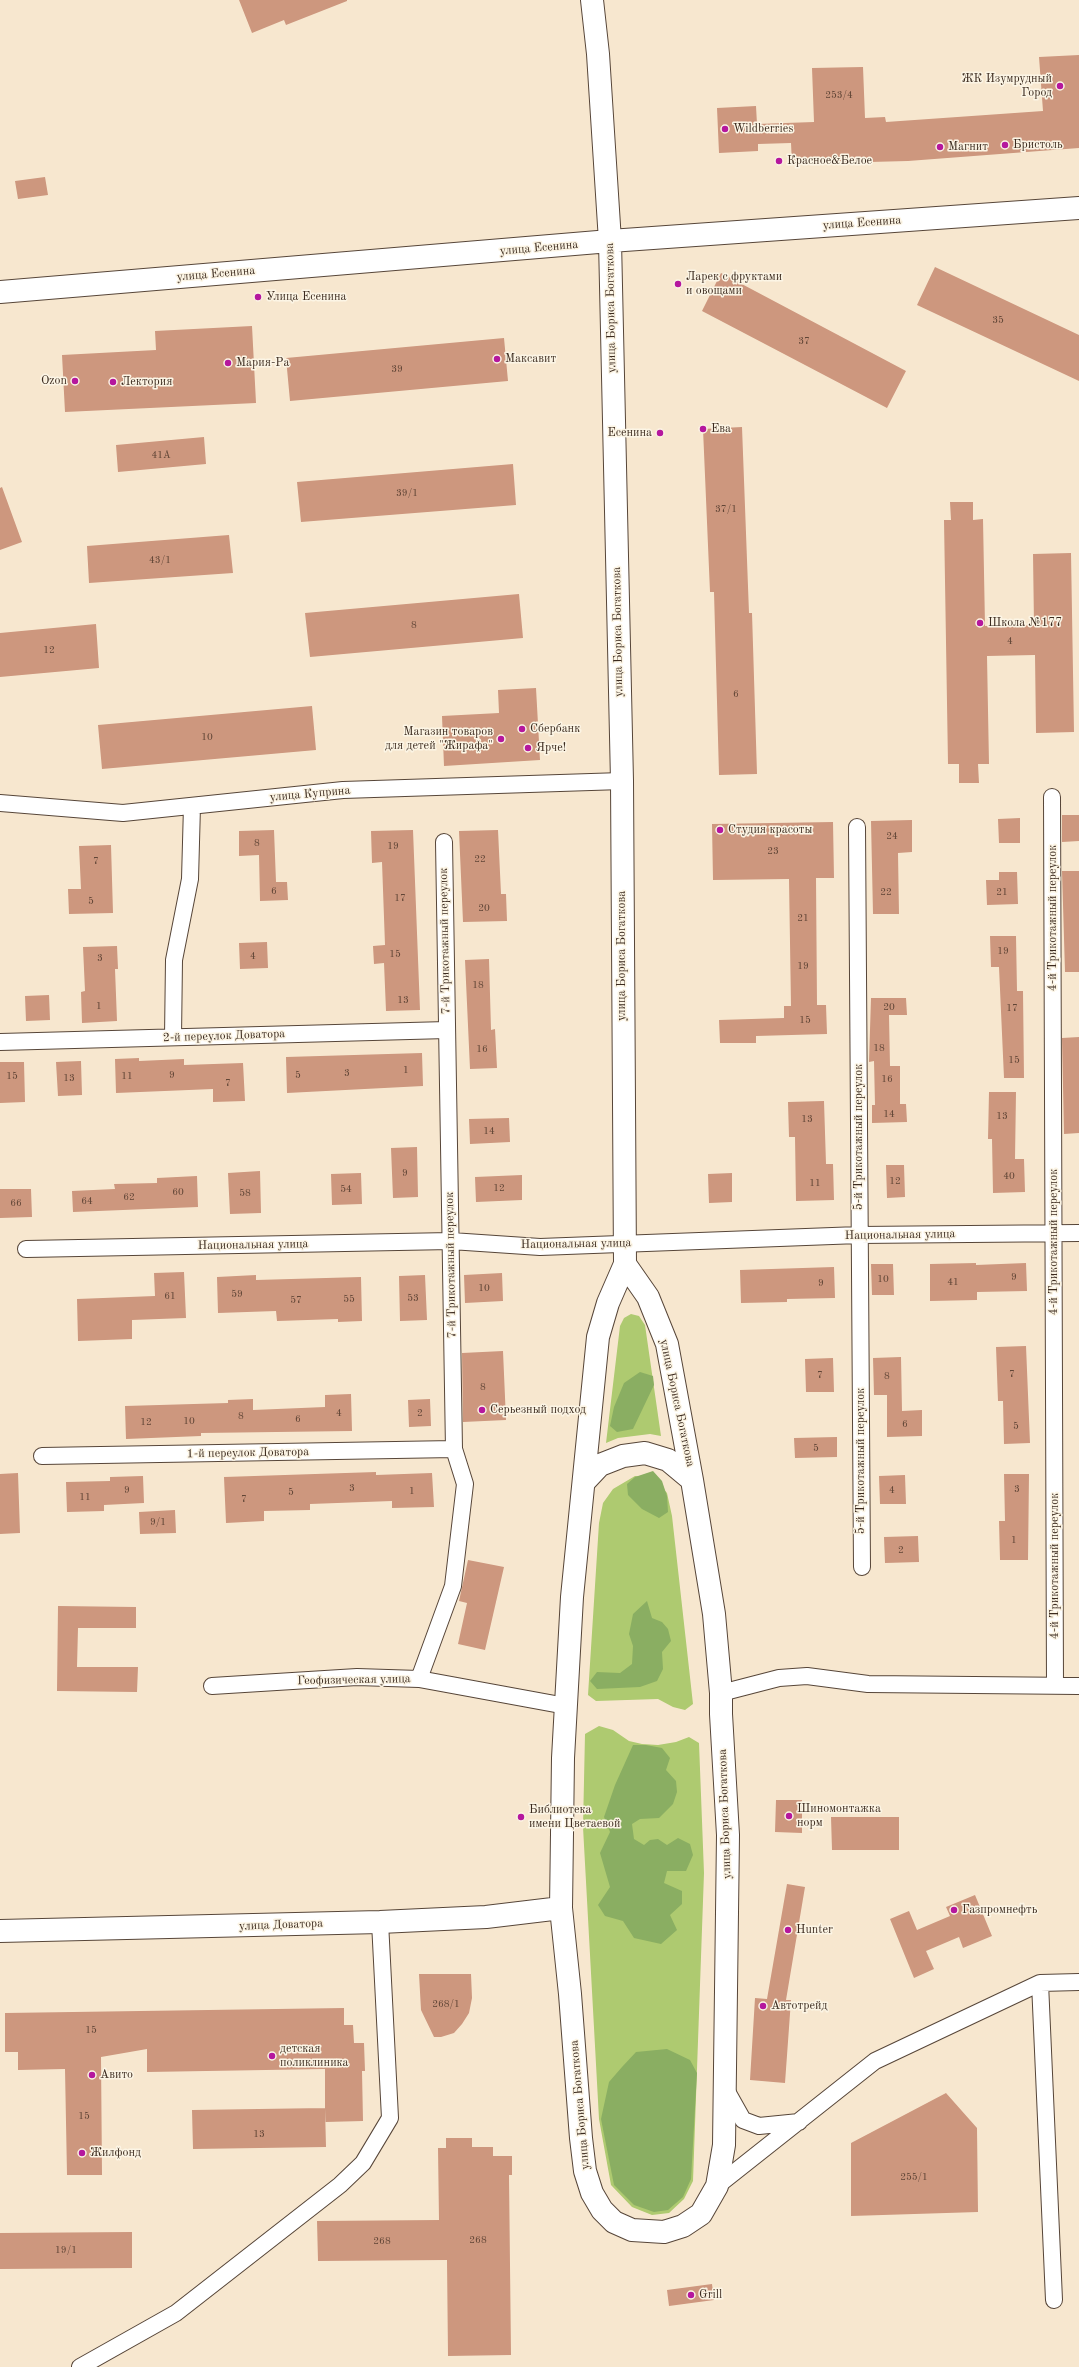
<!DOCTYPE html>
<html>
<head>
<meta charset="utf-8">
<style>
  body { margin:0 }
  canvas { display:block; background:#f7e7cf }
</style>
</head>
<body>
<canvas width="1079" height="2367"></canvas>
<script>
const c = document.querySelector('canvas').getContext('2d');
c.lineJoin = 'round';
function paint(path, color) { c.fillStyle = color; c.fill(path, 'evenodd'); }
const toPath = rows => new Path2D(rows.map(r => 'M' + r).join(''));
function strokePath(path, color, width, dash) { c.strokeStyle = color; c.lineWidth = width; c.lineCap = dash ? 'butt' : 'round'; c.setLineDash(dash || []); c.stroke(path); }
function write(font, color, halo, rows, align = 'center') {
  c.font = font + ' "Old Standard TT",serif'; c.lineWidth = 3; c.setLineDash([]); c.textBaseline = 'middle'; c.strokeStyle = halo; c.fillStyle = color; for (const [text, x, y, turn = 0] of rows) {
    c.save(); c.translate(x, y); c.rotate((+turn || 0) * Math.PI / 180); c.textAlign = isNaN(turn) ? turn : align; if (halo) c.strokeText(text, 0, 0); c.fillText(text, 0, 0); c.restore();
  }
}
paint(toPath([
  [631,1314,639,1316,645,1325,661,1436,650,1434,618,1438,606,1443,620,1326,624,1318],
  [635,1476,647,1477,660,1485,667,1493,672,1516,693,1704,685,1710,673,1707,658,1699,596,1701,588,1695,599,1523,603,1503,613,1489],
  [599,1726,613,1730,629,1741,642,1744,658,1745,676,1742,689,1737,699,1743,704,1873,693,2181,684,2199,669,2213,652,2215,632,2207,611,2185,599,2119,583,1827,585,1734]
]), '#aeca70');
paint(toPath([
  [640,1372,653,1376,654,1385,633,1429,617,1432,610,1426,614,1407,624,1383],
  [653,1471,662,1481,667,1496,668,1512,659,1518,642,1509,628,1495,627,1484,635,1477],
  [647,1601,652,1618,662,1622,668,1629,671,1641,662,1652,663,1669,657,1681,640,1687,597,1689,590,1681,597,1672,620,1673,632,1664,633,1646,629,1634,633,1614],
  [633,1745,646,1745,662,1748,670,1758,666,1770,676,1781,677,1792,673,1804,659,1818,640,1819,632,1824,634,1839,644,1845,650,1840,658,1839,667,1845,678,1838,690,1844,693,1855,686,1871,667,1871,664,1883,682,1891,682,1904,670,1915,677,1930,661,1944,634,1938,623,1921,605,1916,598,1905,610,1887,600,1853,610,1832,604,1817,615,1785],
  [667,2049,690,2060,697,2073,691,2179,683,2197,668,2210,654,2212,634,2205,614,2185,601,2119,609,2082,622,2067,636,2052]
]), '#8aae62');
paint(toPath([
  [239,0,347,0,347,1,286,25,284,20,252,33],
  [1079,55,1079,148,908,161,792,164,791,143,758,144,758,151,719,153,717,108,756,106,757,124,814,122,812,68,863,67,865,118,885,117,886,122,1043,111,1039,57],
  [45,177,48,195,18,199,15,181],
  [935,267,1079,335,1079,381,917,305],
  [721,273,906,371,887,408,702,311],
  [252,326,256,403,65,412,62,355,156,350,155,331],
  [504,338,508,381,290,401,286,358],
  [742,427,749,613,752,613,757,774,719,775,714,592,710,592,703,429],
  [204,437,206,464,118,472,116,445],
  [513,464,516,505,301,522,297,482],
  [2,487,22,542,0,550,0,488],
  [950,502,973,502,973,520,983,519,985,626,1034,625,1033,554,1071,553,1074,732,1036,733,1035,655,987,656,989,764,978,764,979,783,959,783,959,764,948,764,944,520,951,520],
  [229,535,233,573,89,583,87,546],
  [519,594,523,638,310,657,305,613],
  [96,624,99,668,0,677,0,633],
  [536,688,540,760,444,766,442,716,499,713,498,690],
  [312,706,316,750,102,769,98,725],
  [1062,815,1079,815,1079,841,1062,842],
  [1020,818,1020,843,999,843,998,819],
  [912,820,912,852,898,853,899,914,873,914,871,821],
  [833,822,834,878,816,878,817,1005,826,1005,827,1034,756,1036,756,1043,720,1043,719,1020,784,1018,784,1006,791,1006,789,879,713,880,712,824],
  [274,830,276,882,287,882,288,900,260,901,259,855,239,856,239,831],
  [413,830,420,1010,386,1011,384,963,374,964,373,946,385,945,382,862,372,863,371,831],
  [498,830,501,894,506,894,507,921,463,922,459,831],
  [111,845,113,913,69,914,68,889,81,889,79,846],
  [1062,871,1079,871,1079,972,1065,972],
  [999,872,1017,872,1018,904,987,905,986,880,999,880],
  [990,936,1016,936,1017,991,1023,991,1024,1078,1004,1078,999,967,991,967],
  [267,942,268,968,240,969,239,943],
  [117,946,118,969,115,969,117,1021,82,1023,81,992,85,991,83,947],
  [489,959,491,1030,495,1029,497,1068,470,1069,465,960],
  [49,995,50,1020,26,1021,25,996],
  [871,998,906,998,907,1015,889,1015,890,1066,900,1066,900,1104,906,1104,907,1122,872,1123,872,1105,875,1105,874,1061,869,1062],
  [1079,1037,1079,1133,1064,1134,1062,1038],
  [422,1053,423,1086,287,1093,286,1057],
  [139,1058,139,1061,184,1059,184,1065,243,1063,245,1101,213,1102,213,1089,116,1093,115,1059],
  [81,1061,82,1095,58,1096,56,1062],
  [0,1062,24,1062,25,1102,0,1103],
  [989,1092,1016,1092,1015,1159,1024,1159,1025,1192,993,1193,992,1139,988,1139],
  [824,1101,826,1164,833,1164,834,1200,796,1201,795,1137,789,1137,788,1102],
  [509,1118,510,1142,470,1144,469,1119],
  [417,1147,418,1197,393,1198,391,1148],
  [886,1165,904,1165,905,1197,887,1198],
  [260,1171,261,1213,230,1214,228,1173],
  [361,1173,362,1204,332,1205,331,1174],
  [732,1173,732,1202,709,1203,708,1174],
  [522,1175,522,1200,476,1202,475,1177],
  [197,1176,198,1207,73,1212,72,1191,115,1189,114,1184,157,1183,157,1178],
  [0,1189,31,1189,32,1217,0,1218],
  [976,1263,976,1265,1026,1263,1027,1291,977,1292,977,1300,930,1301,930,1264],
  [871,1264,893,1264,894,1295,872,1295],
  [834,1267,835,1298,787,1299,787,1302,741,1303,740,1270],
  [184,1272,186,1318,132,1320,132,1339,78,1341,77,1299,155,1296,154,1273],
  [502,1273,503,1301,465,1303,464,1275],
  [256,1275,256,1280,361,1277,362,1321,338,1322,338,1319,277,1321,276,1311,218,1313,217,1277],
  [425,1275,427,1320,400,1321,399,1276],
  [1026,1346,1030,1443,1004,1444,1003,1401,998,1401,996,1347],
  [503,1351,506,1420,463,1422,462,1353],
  [901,1357,902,1411,922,1410,922,1436,887,1437,887,1395,874,1395,873,1358],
  [833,1358,834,1392,806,1392,805,1359],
  [351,1394,352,1431,201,1433,201,1436,126,1439,125,1406,228,1403,228,1400,253,1399,253,1410,325,1407,325,1395],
  [430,1399,431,1426,409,1427,408,1400],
  [837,1437,837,1457,795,1458,794,1438],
  [376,1472,376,1475,432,1473,434,1507,392,1508,392,1501,310,1504,310,1510,264,1511,264,1521,226,1523,224,1477],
  [18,1473,20,1533,0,1534,0,1474],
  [1004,1474,1029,1474,1028,1560,1000,1560,999,1521,1005,1521],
  [905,1475,906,1504,880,1504,879,1476],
  [143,1476,144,1503,104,1505,104,1511,67,1512,66,1482,110,1481,110,1477],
  [175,1510,176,1533,140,1534,139,1512],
  [918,1536,919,1562,885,1563,884,1537],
  [468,1560,504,1567,485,1650,458,1644,467,1603,459,1601],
  [58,1606,136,1607,136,1628,78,1628,77,1667,138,1667,137,1692,57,1691],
  [776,1800,802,1800,802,1833,775,1832],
  [831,1817,899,1817,899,1850,832,1850],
  [787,1884,805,1887,786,2000,791,2000,785,2083,750,2080,755,1998,767,1999],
  [975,1895,992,1936,963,1948,959,1937,926,1951,934,1969,914,1978,890,1919,909,1911,917,1930,950,1916,946,1907],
  [419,1974,471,1974,472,1998,469,2013,462,2024,454,2033,441,2037,434,2037,421,2010],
  [344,2008,344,2025,353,2025,354,2043,364,2043,365,2071,362,2071,363,2121,325,2122,325,2069,147,2072,147,2049,101,2057,102,2175,67,2175,65,2069,18,2070,18,2052,5,2052,5,2013],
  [946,2093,977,2128,978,2212,851,2216,851,2143],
  [325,2108,326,2147,193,2149,192,2110],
  [446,2138,472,2138,472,2147,493,2147,493,2156,512,2156,512,2175,509,2175,511,2355,448,2356,447,2260,318,2261,317,2221,439,2220,438,2148,446,2148],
  [132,2232,132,2268,0,2269,0,2233],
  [712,2284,714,2300,669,2306,667,2290]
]), '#cd977e');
const street = toPath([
  [1052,797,1055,1686],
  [0,803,123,813,343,790,622,781],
  [857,827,862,1567],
  [173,1037,174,960,190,879,192,806],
  [0,1042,447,1030],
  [26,1249,451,1241,540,1247,859,1235,1079,1233],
  [42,1456,454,1449],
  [419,1679,453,1586,465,1484,454,1449,444,842],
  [212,1686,357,1677,419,1679,566,1706],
  [721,1693,779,1678,807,1676,868,1684,1079,1686],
  [1040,1983,1079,1982],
  [725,2088,743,2120,759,2126,799,2122],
  [717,2186,875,2061,1040,1983,1054,2300],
  [80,2367,176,2313,340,2185,363,2163,390,2118,380,1922]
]);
const secondary = toPath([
  [592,0,598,54,610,241,622,781,625,1264,608,1303,598,1337,572,1597,563,1758,561,1908,570,1994,581,2138,585,2171,592,2193,602,2210,614,2222,632,2230,664,2232,683,2226,701,2214,717,2186,724,2145,728,1835,721,1714,721,1693,714,1614,692,1480,667,1344,648,1297,625,1264],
  [0,292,610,241,1079,208],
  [584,1482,600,1465,623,1456,645,1453,668,1460,692,1480],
  [0,1931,380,1922,486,1917,561,1908]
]);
strokePath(street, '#574639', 18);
strokePath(secondary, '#574639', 24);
strokePath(street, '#fff', 16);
strokePath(secondary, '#fff', 22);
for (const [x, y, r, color] of [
  [1060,86,4,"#b5179e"],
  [725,129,4,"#b5179e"],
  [1005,145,4,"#b5179e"],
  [940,147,4,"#b5179e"],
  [779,161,4,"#b5179e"],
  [678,284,4,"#b5179e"],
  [258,297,4,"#b5179e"],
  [497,359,4,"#b5179e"],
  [228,363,4,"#b5179e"],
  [75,381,4,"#b5179e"],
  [113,382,4,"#b5179e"],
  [703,429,4,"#b5179e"],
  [660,433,4,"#b5179e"],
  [980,623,4,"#b5179e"],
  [522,729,4,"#b5179e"],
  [501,739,4,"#b5179e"],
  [528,748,4,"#b5179e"],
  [720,830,4,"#b5179e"],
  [482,1410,4,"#b5179e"],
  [789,1816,4,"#b5179e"],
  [521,1817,4,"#b5179e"],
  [954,1910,4,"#b5179e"],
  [788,1930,4,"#b5179e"],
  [763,2006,4,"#b5179e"],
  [272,2056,4,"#b5179e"],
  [92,2075,4,"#b5179e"],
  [82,2153,4,"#b5179e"],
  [691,2295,4,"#b5179e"]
]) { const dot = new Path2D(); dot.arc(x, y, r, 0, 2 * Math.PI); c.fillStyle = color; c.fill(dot); strokePath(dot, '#fcf5e5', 1.5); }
write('10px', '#604536', null, [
  ["253/4",839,95],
  ["35",998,320],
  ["37",804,341],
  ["39",397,369],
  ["41А",161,455],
  ["39/1",407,493],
  ["37/1",726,509],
  ["43/1",160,560],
  ["8",414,625],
  ["4",1010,641],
  ["12",49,650],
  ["6",736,694],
  ["10",207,737],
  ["24",892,836],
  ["8",257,843],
  ["19",393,846],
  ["23",773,851],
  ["22",480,859],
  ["7",96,861],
  ["6",274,891],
  ["22",886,892],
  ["21",1002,892],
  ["17",400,898],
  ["5",91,901],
  ["20",484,908],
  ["21",803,918],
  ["19",1003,951],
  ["15",395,954],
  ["4",253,956],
  ["3",100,958],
  ["19",803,966],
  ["18",478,985],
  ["13",403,1000],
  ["1",99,1006],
  ["20",889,1007],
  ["17",1012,1008],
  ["15",805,1020],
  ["18",879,1048],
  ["16",482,1049],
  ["15",1014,1060],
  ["1",406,1070],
  ["3",347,1073],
  ["9",172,1075],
  ["5",298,1075],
  ["15",12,1076],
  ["11",127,1076],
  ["13",69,1078],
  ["16",887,1079],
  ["7",228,1083],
  ["14",889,1114],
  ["13",1002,1116],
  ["13",807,1119],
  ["14",489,1131],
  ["9",405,1173],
  ["40",1009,1176],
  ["12",895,1181],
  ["11",815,1183],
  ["12",499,1188],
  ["54",346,1189],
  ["60",178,1192],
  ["58",245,1193],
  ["62",129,1197],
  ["64",87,1201],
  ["66",16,1203],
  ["9",1014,1277],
  ["10",883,1279],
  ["41",953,1282],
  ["9",821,1283],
  ["10",484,1288],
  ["59",237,1294],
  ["61",170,1296],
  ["53",413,1298],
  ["55",349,1299],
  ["57",296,1300],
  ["7",1012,1374],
  ["7",820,1375],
  ["8",887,1376],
  ["8",483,1387],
  ["4",339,1413],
  ["2",420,1413],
  ["8",241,1416],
  ["6",298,1419],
  ["10",189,1421],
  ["12",146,1422],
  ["6",905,1424],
  ["5",1016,1426],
  ["5",816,1448],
  ["3",352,1488],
  ["3",1017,1489],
  ["9",127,1490],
  ["4",892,1490],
  ["1",412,1491],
  ["5",291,1492],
  ["11",85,1497],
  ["7",244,1499],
  ["9/1",158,1522],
  ["1",1014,1540],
  ["2",901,1550],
  ["268/1",446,2004],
  ["15",91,2030],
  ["15",84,2116],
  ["13",259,2134],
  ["255/1",914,2177],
  ["268",478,2240],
  ["268",382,2241],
  ["19/1",66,2250]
]);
write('12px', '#3b2a1e', '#fcf5e5', [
  ["ЖК Изумрудный",1052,79,"right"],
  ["Город",1052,93,"right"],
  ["Wildberries",733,129],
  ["Бристоль",1013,145],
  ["Магнит",948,147],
  ["Красное&Белое",787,161],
  ["Ларек с фруктами",686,277],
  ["и овощами",686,291],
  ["Улица Есенина",266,297],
  ["Максавит",505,359],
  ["Мария-Ра",236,363],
  ["Ozon",67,381,"right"],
  ["Лектория",121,382],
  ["Ева",711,429],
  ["Есенина",652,433,"right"],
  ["Школа №177",988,623],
  ["Сбербанк",530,729],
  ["Магазин товаров",493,732,"right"],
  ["для детей \"Жирафа\"",493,746,"right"],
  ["Ярче!",536,748],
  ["Студия красоты",728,830],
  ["Серьезный подход",490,1410],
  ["Шиномонтажка",797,1809],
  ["норм",797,1823],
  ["Библиотека",529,1810],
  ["имени Цветаевой",529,1824],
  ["Газпромнефть",962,1910],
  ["Hunter",796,1930],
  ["Автотрейд",771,2006],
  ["детская",280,2049],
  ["поликлиника",280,2063],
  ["Авито",100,2075],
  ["Жилфонд",90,2153],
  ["Grill",699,2295]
], 'left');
write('12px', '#3b2a1e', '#fcf5e5', [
  ["улица Есенина",862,223,-4],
  ["улица Есенина",539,248,-5],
  ["улица Есенина",216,274,-5],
  ["улица Бориса Богаткова",611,308,-91],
  ["улица Бориса Богаткова",618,632,-91],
  ["улица Куприна",310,794,-5],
  ["4-й Трикотажный переулок",1053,918,-90],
  ["7-й Трикотажный переулок",445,941,-91],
  ["улица Бориса Богаткова",622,956,-90],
  ["2-й переулок Доватора",224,1036,-2],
  ["5-й Трикотажный переулок",859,1137,-90],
  ["Национальная улица",900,1235,-1],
  ["4-й Трикотажный переулок",1054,1242,-90],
  ["Национальная улица",576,1244,-1],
  ["Национальная улица",253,1245,-1],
  ["7-й Трикотажный переулок",451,1265,-91],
  ["улица Бориса Богаткова",677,1403,78],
  ["1-й переулок Доватора",248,1453,-1],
  ["5-й Трикотажный переулок",861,1461,-90],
  ["4-й Трикотажный переулок",1055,1566,-90],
  ["Геофизическая улица",354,1680,-1],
  ["улица Бориса Богаткова",725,1814,-92],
  ["улица Доватора",281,1925,-2],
  ["улица Бориса Богаткова",580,2105,-95]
]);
</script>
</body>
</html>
